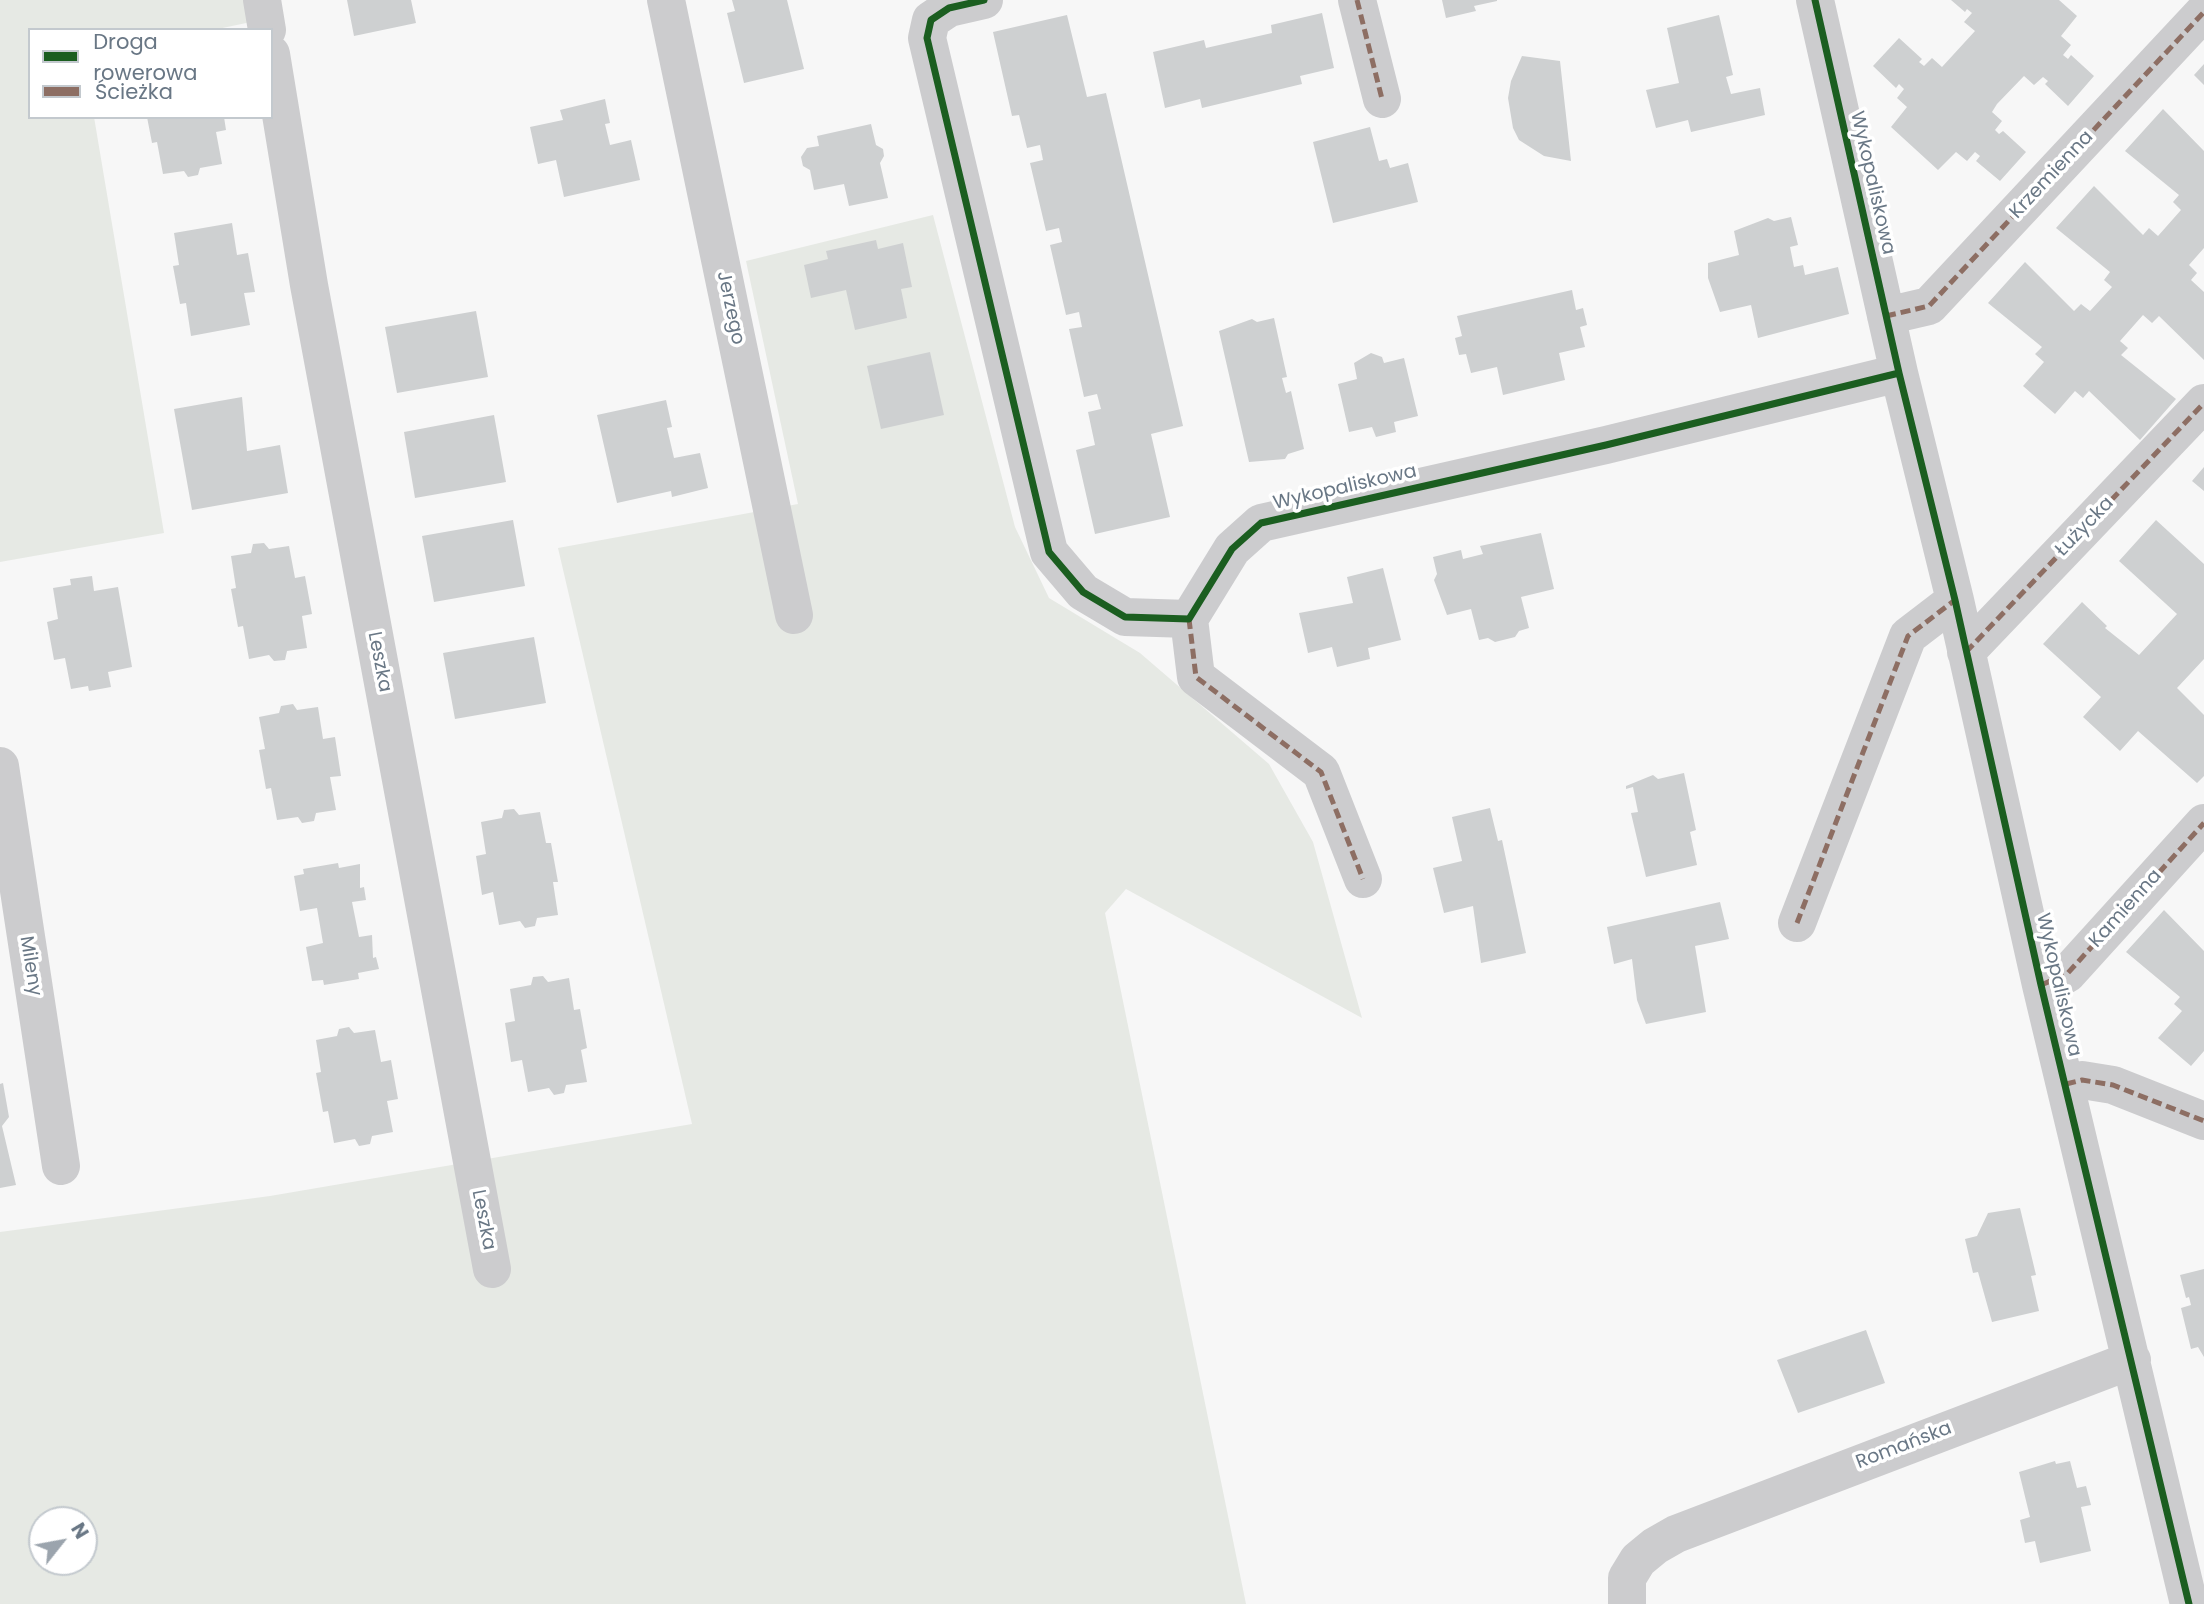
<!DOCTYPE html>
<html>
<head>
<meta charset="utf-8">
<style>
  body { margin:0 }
  #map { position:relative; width:2204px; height:1604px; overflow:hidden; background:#f7f7f7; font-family:Poppins,sans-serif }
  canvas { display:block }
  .legend { position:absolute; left:28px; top:28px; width:245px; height:91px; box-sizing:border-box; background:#fff; border:2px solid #c3c9ce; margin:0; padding:9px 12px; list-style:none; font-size:21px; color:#697785 }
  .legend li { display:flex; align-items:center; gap:14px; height:35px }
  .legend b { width:35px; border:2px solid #c3c9ce }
  .north { position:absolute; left:28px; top:1506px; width:70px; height:70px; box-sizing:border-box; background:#fff; border:2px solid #c3c9ce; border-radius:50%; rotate:59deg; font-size:19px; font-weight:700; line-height:28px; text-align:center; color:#697785 }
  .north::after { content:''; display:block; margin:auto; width:24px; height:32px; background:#9ba4ad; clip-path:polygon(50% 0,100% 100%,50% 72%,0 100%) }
</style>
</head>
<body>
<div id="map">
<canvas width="2204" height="1604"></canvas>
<ul class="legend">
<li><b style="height:9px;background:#1b5e20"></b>Droga rowerowa</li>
<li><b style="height:9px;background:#8d6e63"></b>Ścieżka</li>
</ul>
<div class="north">N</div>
</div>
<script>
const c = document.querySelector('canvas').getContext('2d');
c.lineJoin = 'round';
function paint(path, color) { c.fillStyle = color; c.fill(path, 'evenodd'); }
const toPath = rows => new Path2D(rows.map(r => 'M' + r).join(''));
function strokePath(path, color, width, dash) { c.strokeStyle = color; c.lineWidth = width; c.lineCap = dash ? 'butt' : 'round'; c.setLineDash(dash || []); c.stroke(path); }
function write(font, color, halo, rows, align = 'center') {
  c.font = font + ' Poppins,sans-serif'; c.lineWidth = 7; c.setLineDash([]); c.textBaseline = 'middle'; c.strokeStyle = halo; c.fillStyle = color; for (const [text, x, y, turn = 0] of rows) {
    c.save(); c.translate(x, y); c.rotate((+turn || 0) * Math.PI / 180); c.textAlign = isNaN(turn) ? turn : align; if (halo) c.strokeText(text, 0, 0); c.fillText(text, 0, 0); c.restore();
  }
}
paint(toPath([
  [0,0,247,0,251,22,213,30,30,30,30,117,94,117,164,533,0,562],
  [933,215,1015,527,1049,598,1140,653,1269,764,1313,842,1362,1018,1126,889,1105,913,1246,1604,0,1604,0,1232,270,1196,692,1124,558,548,798,504,746,261],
  [42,1520,84,1520,84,1562,42,1562]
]), '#e6e9e4');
paint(toPath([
  [347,0,411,0,416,23,354,36],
  [732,0,787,0,804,69,744,83,727,13,735,11],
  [1442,0,1497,0,1497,1,1474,6,1476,11,1446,18],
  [1951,0,2059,0,2077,16,2061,36,2071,45,2063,55,2068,59,2071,55,2094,76,2068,106,2045,84,2048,81,2043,77,2034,85,2024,76,1997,104,1992,112,2002,121,1995,130,1999,134,2003,131,2026,152,2000,181,1976,161,1980,156,1975,152,1967,161,1956,152,1938,170,1891,127,1907,107,1897,98,1904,89,1899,84,1896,88,1873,66,1899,38,1922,59,1919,62,1924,66,1932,58,1942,67,1975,31,1964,22,1972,13,1967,9,1965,12],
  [1322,13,1334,68,1300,76,1302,84,1202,108,1200,99,1165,108,1153,52,1204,40,1206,48,1272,33,1271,25],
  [1067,15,1087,97,1106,93,1183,426,1151,434,1170,517,1095,534,1076,450,1095,445,1088,412,1101,409,1097,394,1084,397,1069,329,1082,327,1079,312,1066,315,1050,245,1062,242,1059,228,1046,231,1030,163,1043,160,1040,145,1027,148,1019,115,1012,116,993,32],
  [1719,15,1733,75,1726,77,1731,94,1760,88,1765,115,1691,132,1688,120,1656,128,1646,90,1679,83,1667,28],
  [1522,56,1560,61,1571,161,1544,156,1519,140,1513,128,1508,98,1511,81],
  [2204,64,2204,85,2194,75],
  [605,99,610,123,605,124,610,145,631,140,640,180,564,197,556,160,538,164,530,127,563,120,560,110],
  [2163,109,2204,151,2204,248,2189,265,2197,273,2191,280,2204,292,2204,360,2159,316,2152,323,2143,315,2120,341,2128,348,2121,355,2176,399,2140,440,2089,391,2083,398,2075,391,2055,414,2023,386,2044,362,2035,354,2042,347,1988,303,2025,262,2074,311,2081,304,2090,311,2112,287,2104,280,2110,272,2056,228,2094,186,2143,235,2149,228,2158,236,2181,210,2173,202,2179,195,2125,151],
  [147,117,224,117,226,130,216,132,222,164,200,168,198,175,188,177,184,171,163,174,157,142,152,143],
  [871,124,876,145,883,149,884,156,880,163,888,198,849,206,844,184,814,190,810,170,803,166,801,157,807,148,819,146,817,136],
  [1370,127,1379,161,1387,159,1390,168,1408,163,1418,202,1333,223,1313,142],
  [1791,217,1798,245,1790,247,1794,267,1803,265,1805,275,1838,267,1849,314,1758,338,1751,305,1720,312,1708,278,1708,263,1739,255,1734,231,1768,218,1774,221],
  [232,223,237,255,248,253,255,292,244,293,250,325,191,336,186,303,180,304,173,266,179,265,174,233],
  [876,240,878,249,903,243,912,287,901,289,907,318,855,330,846,290,811,298,804,265,828,259,826,251],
  [1572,290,1576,310,1583,308,1587,325,1580,327,1585,347,1559,353,1565,380,1503,395,1497,367,1471,373,1466,354,1459,355,1455,338,1462,336,1457,316],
  [476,311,488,377,397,393,385,327],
  [1274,318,1287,377,1282,378,1286,393,1291,391,1304,449,1288,454,1285,459,1249,462,1219,331,1252,319,1257,322],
  [930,352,944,415,881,429,867,366],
  [1371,353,1382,357,1384,363,1404,358,1418,416,1394,422,1396,432,1376,437,1372,427,1349,432,1338,384,1357,379,1354,363],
  [242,397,247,451,280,445,288,493,192,510,174,409],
  [666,400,672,427,667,428,674,458,700,453,708,488,672,497,671,491,617,503,597,415],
  [494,415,506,482,415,498,404,432],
  [2204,467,2204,491,2192,481],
  [513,520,525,586,434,602,422,536],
  [2156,520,2204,564,2204,659,2177,688,2204,715,2204,776,2197,783,2138,731,2120,751,2083,717,2101,697,2043,644,2082,602,2107,626,2105,628,2139,655,2177,614,2119,561],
  [1541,533,1554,589,1521,597,1529,628,1519,631,1515,637,1495,642,1488,638,1479,640,1471,609,1447,615,1434,580,1437,574,1433,557,1461,550,1463,559,1483,554,1480,546],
  [264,543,269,549,289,546,295,578,305,576,312,614,302,616,307,648,287,651,285,660,274,661,269,655,249,659,243,626,238,627,231,589,236,588,231,556,251,553,253,544],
  [1383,568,1401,640,1368,648,1370,659,1337,667,1332,647,1308,653,1299,613,1353,603,1347,577],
  [92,576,94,591,118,587,132,667,108,672,111,687,89,691,88,686,71,689,65,658,54,660,47,622,58,619,53,588,71,585,70,579],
  [534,637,546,703,455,719,443,653],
  [293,704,297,710,318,707,323,739,335,737,341,776,330,777,336,810,316,813,314,821,302,823,298,817,277,820,271,788,266,789,259,750,265,749,259,717,279,713,281,706],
  [1684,773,1696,830,1690,832,1697,865,1646,877,1631,813,1638,812,1633,787,1626,789,1626,786,1653,775,1658,779],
  [1490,808,1498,841,1502,840,1526,953,1481,963,1473,906,1444,913,1433,868,1462,861,1452,817],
  [514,809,519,815,540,812,546,843,551,843,558,882,553,882,558,915,537,918,535,926,525,928,520,921,499,925,493,892,482,895,476,856,486,854,481,822,502,818,504,810],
  [338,863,339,868,360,864,360,888,364,887,366,900,352,902,359,937,372,935,373,958,376,957,379,969,358,973,359,979,324,985,323,980,312,981,306,947,323,943,317,908,300,911,294,876,304,874,303,869],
  [1720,902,1729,939,1695,946,1706,1012,1646,1024,1637,1000,1632,959,1614,964,1607,927],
  [2164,910,2204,951,2204,1051,2191,1066,2158,1038,2182,1011,2174,1004,2180,997,2126,952],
  [543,976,548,982,569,978,574,1010,580,1009,587,1048,581,1050,587,1082,566,1085,564,1093,554,1095,549,1088,528,1092,522,1060,511,1062,505,1023,515,1021,510,989,531,985,533,977],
  [349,1027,354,1033,375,1030,381,1062,391,1060,398,1099,387,1101,393,1132,372,1136,370,1144,359,1146,355,1139,334,1143,328,1111,323,1112,316,1073,321,1072,316,1040,337,1036,339,1029],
  [3,1083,9,1117,2,1126,16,1185,0,1188,0,1084],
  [2020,1208,2036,1275,2031,1276,2039,1311,1992,1322,1978,1272,1973,1273,1965,1239,1977,1236,1988,1213],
  [2204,1269,2204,1357,2198,1347,2191,1349,2181,1308,2191,1305,2189,1297,2186,1298,2180,1275],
  [1866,1330,1885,1383,1798,1413,1777,1360],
  [2055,1461,2056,1464,2070,1461,2077,1488,2086,1486,2091,1505,2081,1507,2091,1551,2040,1563,2035,1541,2025,1543,2020,1520,2030,1517,2019,1472]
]), '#ced0d1');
strokePath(toPath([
  [262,0,267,30],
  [666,0,794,615],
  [984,0,949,8,931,20,927,38,1049,552,1083,592,1125,617,1189,619,1232,549,1261,523,1606,445,1899,373],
  [1357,0,1382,99],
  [1815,0,1899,373,1955,600,2041,985,2189,1604],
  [271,54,309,285,492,1269],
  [1886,316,1929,306,2204,12],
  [1189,619,1196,677,1321,772,1363,879],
  [1966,652,2204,403],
  [0,766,61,1166],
  [1797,923,1908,636,1955,600],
  [2041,985,2067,974,2204,823],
  [2066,1084,2082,1080,2113,1085,2204,1121],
  [1627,1604,1627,1578,1638,1560,1655,1546,1676,1534,2132,1360]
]), '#ccccce', 38);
strokePath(toPath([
  [1357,0,1382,99],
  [1886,316,1929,306,2204,12],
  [1189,619,1196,677,1321,772,1363,879],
  [1966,652,2204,403],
  [1797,923,1908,636,1955,600],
  [2041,985,2067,974,2204,823],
  [2066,1084,2082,1080,2113,1085,2204,1121]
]), '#8d6e63', 5, [10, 5]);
strokePath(toPath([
  [984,0,949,8,931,20,927,38,1049,552,1083,592,1125,617,1189,619,1232,549,1261,523,1606,445,1899,373],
  [1815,0,1899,373,1955,600,2041,985,2189,1604]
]), '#1b5e20', 7);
write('19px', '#697785', '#fff', [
  ["Krzemienna",2052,175,-47],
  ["Wykopaliskowa",1872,183,77],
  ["Jerzego",730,308,78],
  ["Wykopaliskowa",1345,488,-13],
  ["Łużycka",2085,527,-46],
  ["Leszka",379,662,79],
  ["Kamienna",2126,909,-48],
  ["Mileny",30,966,81],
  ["Wykopaliskowa",2058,985,77],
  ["Leszka",483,1220,79],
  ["Romańska",1904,1446,-21]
]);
</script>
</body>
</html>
